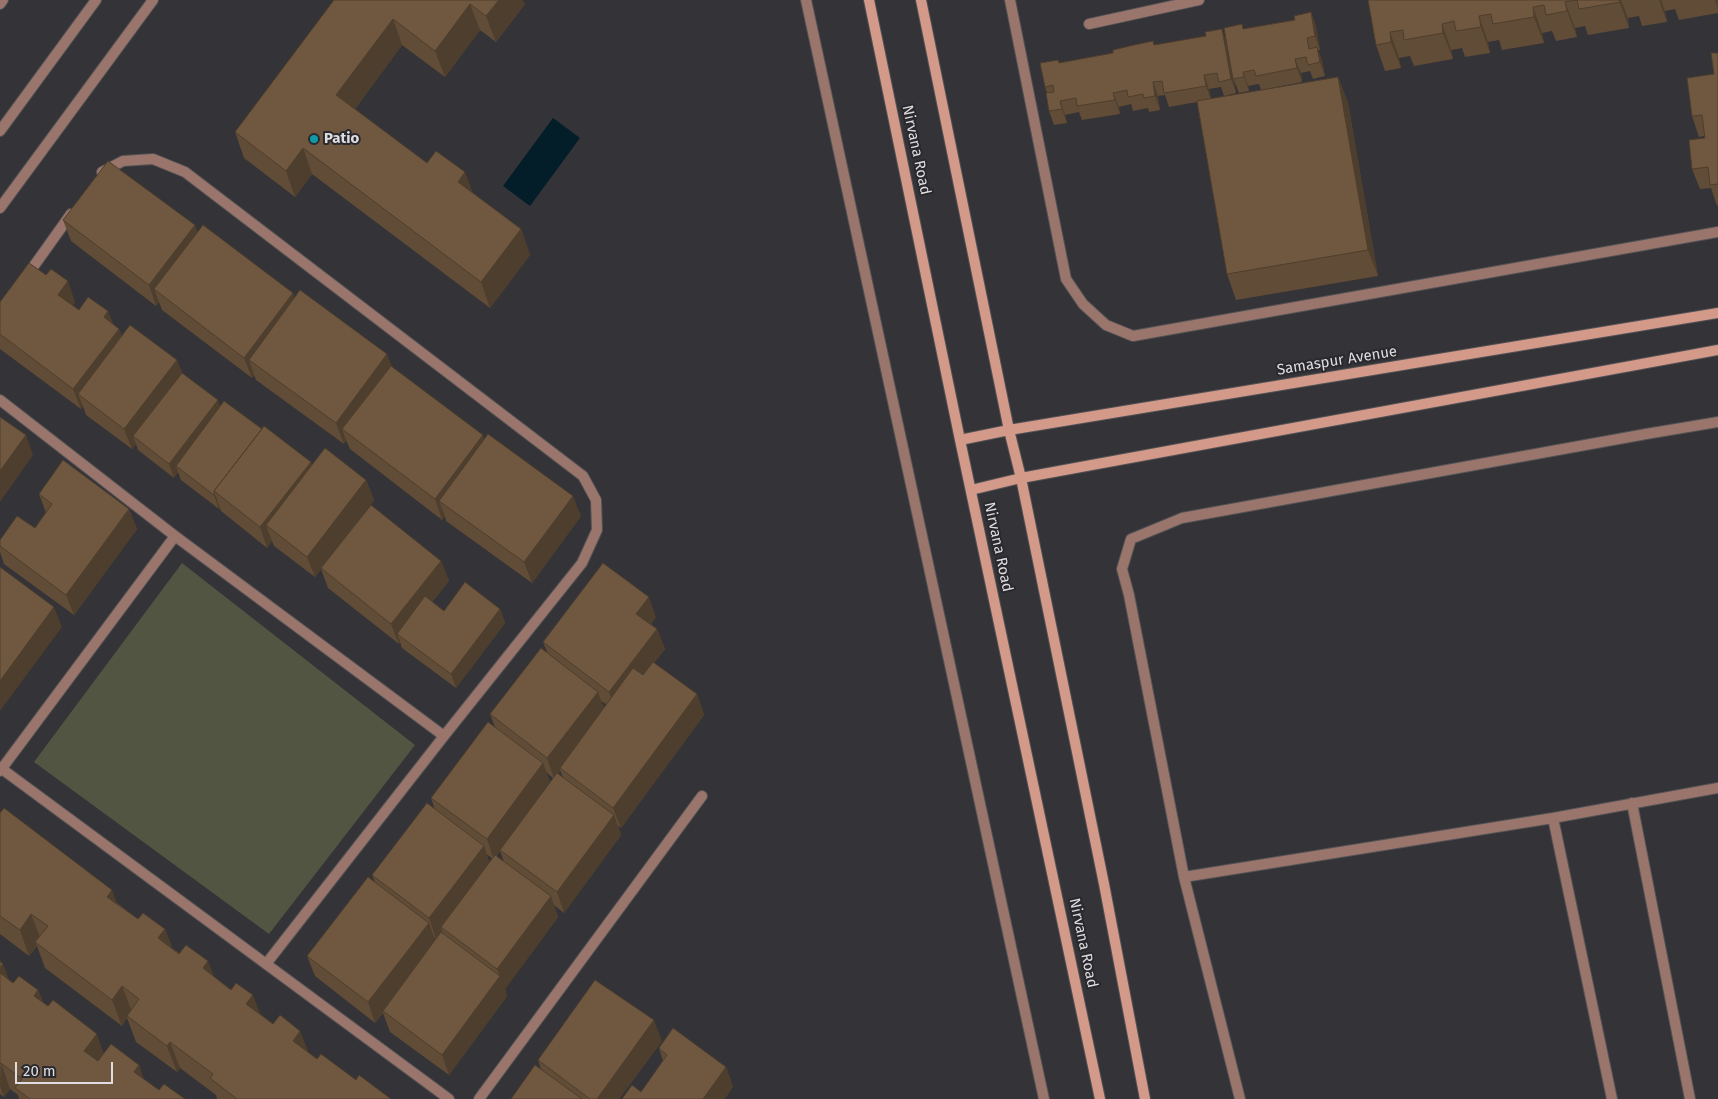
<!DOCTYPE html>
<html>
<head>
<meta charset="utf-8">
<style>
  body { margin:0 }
  #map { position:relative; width:1718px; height:1099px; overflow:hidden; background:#343337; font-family:"Fira Sans",sans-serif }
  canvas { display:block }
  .scale { position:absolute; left:15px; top:1062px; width:98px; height:22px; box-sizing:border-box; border:2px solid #dedddf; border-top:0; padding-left:6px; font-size:15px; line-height:18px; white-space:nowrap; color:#dedddf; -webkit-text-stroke:4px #2a292d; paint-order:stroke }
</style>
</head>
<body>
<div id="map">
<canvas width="1718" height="1099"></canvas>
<div class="scale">20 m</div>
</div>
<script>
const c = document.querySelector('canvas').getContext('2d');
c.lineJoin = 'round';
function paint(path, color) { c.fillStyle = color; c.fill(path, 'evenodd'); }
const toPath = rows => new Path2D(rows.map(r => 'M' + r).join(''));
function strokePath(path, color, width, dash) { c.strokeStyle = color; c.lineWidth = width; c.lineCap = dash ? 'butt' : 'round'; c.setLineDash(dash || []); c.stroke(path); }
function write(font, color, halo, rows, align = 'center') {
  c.font = font + ' "Fira Sans",sans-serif'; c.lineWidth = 4; c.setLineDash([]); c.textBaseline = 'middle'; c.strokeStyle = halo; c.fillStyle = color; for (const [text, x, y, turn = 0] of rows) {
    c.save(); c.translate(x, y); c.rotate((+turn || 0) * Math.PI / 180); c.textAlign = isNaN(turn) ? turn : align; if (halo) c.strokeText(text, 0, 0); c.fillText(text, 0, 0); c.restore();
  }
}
paint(toPath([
  [182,563,415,745,269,934,34,762]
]), '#525542');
paint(toPath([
  [553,118,580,138,530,206,503,186]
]), '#031e28');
const minor = toPath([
  [806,0,1044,1099],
  [1010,0,1066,279,1083,304,1106,325,1133,336,1718,232],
  [0,4,3,0],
  [1089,24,1199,0],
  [102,172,123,161,153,159,185,172,583,476,596,500,597,530,582,563,444,736,266,964],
  [26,277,71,214],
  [0,400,175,536,444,736],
  [2,769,449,1099],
  [0,771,175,536],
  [1632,803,1690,1099],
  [1553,818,1612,1099],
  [1184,877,1553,818,1718,788],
  [479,1099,702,796],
  [1240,1099,1184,877,1129,595,1122,569,1131,539,1182,518,1646,434,1718,422]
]);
const tertiary = toPath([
  [0,131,96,0],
  [0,208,153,0]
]);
const secondary = toPath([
  [869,0,960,440,1100,1099],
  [921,0,1009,430,1021,478,1104,884,1145,1099],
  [960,440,1009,430,1718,313],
  [971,490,1021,478,1718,350]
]);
strokePath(minor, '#535255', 12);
strokePath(tertiary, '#535255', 12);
strokePath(secondary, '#535255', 12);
strokePath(minor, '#99756b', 10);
strokePath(tertiary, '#99756b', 10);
strokePath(secondary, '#d39989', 10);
paint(toPath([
  [334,0,525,4,496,42,480,30,445,77,402,45,355,109,427,163,473,193,521,229,530,255,490,308,312,174,295,197,244,158,235,132],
  [1368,0,1718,0,1718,13,1679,20,1675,9,1665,11,1667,22,1642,26,1639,16,1628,18,1629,28,1588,35,1585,26,1575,28,1577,37,1556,41,1552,31,1542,33,1544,43,1502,50,1499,40,1488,42,1490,53,1465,57,1462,48,1451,50,1453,59,1414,66,1410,56,1399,58,1401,68,1385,71,1376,45],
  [1311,12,1316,26,1320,50,1318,50,1322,61,1325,76,1313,79,1310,71,1301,73,1302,82,1261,90,1259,84,1248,86,1249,91,1239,93,1234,80,1236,93,1224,96,1221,87,1209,89,1211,99,1338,77,1348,103,1378,276,1236,300,1227,274,1197,102,1169,107,1165,95,1158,96,1160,110,1149,112,1148,108,1133,111,1131,104,1119,107,1120,114,1082,120,1079,112,1065,115,1067,123,1054,125,1049,111,1047,93,1045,87,1059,63,1155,45,1226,42,1244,29,1295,20],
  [1718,53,1718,205,1717,206,1711,188,1700,189,1692,169,1705,138,1704,136,1699,137,1692,116,1714,74],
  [63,220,198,232,293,293,294,298,392,367,484,439,581,516,532,583,446,521,445,516,442,520,350,449,346,440,344,444,256,380,254,375,252,378,162,310,159,302,156,306,71,241],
  [0,302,75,302,73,305,79,310,108,311,113,324,119,329,122,337,177,360,182,373,220,407,262,429,311,462,312,466,366,480,374,500,358,521,441,561,449,581,432,602,444,611,500,609,505,623,456,688,402,648,400,642,399,644,328,588,321,569,315,577,274,546,272,541,267,548,221,511,220,508,219,509,181,480,178,472,174,478,138,450,136,444,132,449,86,415,83,406,81,409,0,349],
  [39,494,129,509,137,529,74,615,4,564,0,552,0,540,35,528,46,513],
  [656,617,651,624,657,629,665,649,654,663,697,694,704,715,621,828,618,826,621,835,564,913,554,905,558,917,505,989,507,996,449,1075,390,1032,383,1013,375,1023,315,976,307,956,375,882,372,875,435,810,431,798,495,727,490,714,547,652,543,642],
  [601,701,606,704,604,708],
  [560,770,563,778,558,774],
  [546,772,553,778,550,782],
  [500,851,504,862,497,856],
  [486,854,492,858,489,862],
  [442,931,443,934,435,941,434,937,436,939],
  [0,813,138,919,165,929,172,948,213,976,273,1024,300,1031,308,1052,317,1059,391,1099,217,1099,216,1095,180,1068,177,1072,136,1042,127,1018,122,1026,45,968,37,946,29,956,0,934],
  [0,961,9,980,13,983,38,990,43,1002,104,1053,139,1065,144,1080,159,1090,185,1099,19,1099,18,1095,10,1089,4,1097,0,1094],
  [662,1041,619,1099,511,1099,541,1069,538,1060],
  [659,1048,726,1067,733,1087,641,1092,663,1061]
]), '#604c37');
paint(toPath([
  [499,0,523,0,525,4,496,42,486,16],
  [1619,0,1621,0,1628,18,1629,28],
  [1659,0,1661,0,1665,11,1667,22],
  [1715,0,1717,0,1718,9],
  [1565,2,1575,28,1577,37,1567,11],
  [470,4,480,30,445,77,435,51],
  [1533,7,1542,33,1544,43,1534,17],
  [1311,12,1316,26,1320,50,1315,36],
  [1479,16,1488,42,1490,53,1481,27],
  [393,19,402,45,346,121,336,95],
  [1442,24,1451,50,1453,59,1443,33],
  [1222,29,1227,43,1236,93,1231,79],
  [1390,32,1399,58,1401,68,1391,42],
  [1317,47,1322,61,1325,76,1320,62],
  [1295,59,1301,73,1302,82,1297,68],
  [1243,72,1248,86,1249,91,1244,77],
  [1204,75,1209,89,1211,100,1206,86],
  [1338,77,1348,103,1378,276,1368,250],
  [1153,82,1158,96,1160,110,1155,96],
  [1113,93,1119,107,1120,114,1115,100],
  [1060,101,1065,115,1067,123,1062,109],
  [303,148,312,174,295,197,286,171],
  [465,172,475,198,458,182],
  [195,225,203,245,154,289,159,302,156,306,149,285],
  [521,229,530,255,490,308,481,282],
  [68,281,75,302,65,315,58,295],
  [293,293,300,314,249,360,254,375,252,378,244,358],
  [108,311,116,332,104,317],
  [119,329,126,349,78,394,83,406,81,409,73,389],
  [387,354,395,374,342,429,346,440,344,444,336,423],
  [177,360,184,380,133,436,136,444,132,449,124,429],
  [218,400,223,414,176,466,178,472,174,478,169,464],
  [26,435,33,455,0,502,0,471],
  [483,435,490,456,439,501,445,516,442,520,435,499],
  [311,462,318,483,266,525,272,541,267,548,260,527],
  [366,480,374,500,315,577,307,557],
  [215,494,220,508,219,509,214,495],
  [573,496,581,516,532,583,524,562],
  [129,509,137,529,74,615,66,595],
  [441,561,449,581,403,638,397,634,400,642,399,644,391,624],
  [649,597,656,617,644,634,636,614],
  [54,607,62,627,0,711,0,681],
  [500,609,505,623,456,688,451,674],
  [657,629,665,649,616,712,609,692],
  [598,692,605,712,560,768,560,770,554,778,547,758],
  [697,694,704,715,621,828,613,808],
  [543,763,551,784,500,850,500,851,494,860,487,839],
  [614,815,621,835,564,913,557,892],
  [484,846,491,867,441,927,442,931,436,939,429,918],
  [112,890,122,916,107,897],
  [551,896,558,917,505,989,507,996,449,1075,442,1055,500,976,497,969],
  [31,914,41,940,35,942,37,946,29,956,20,930],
  [429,923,436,943,375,1023,368,1002],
  [165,929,174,955,158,938],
  [208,961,218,987,203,968],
  [3,964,13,990,0,978,0,968],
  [122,986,132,1012,127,1016,127,1018,122,1026,112,1000],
  [38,990,48,1016,34,996],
  [253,995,263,1021,246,1004],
  [654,1020,662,1041,619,1099,597,1099],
  [300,1031,310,1057,293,1041],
  [97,1034,106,1060,94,1077,84,1051],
  [170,1042,180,1068,177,1072,167,1046],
  [1,1063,10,1089,4,1097,0,1086],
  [139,1065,148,1091,134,1072],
  [726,1067,733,1087,725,1099,703,1099]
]), '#4e3e2d');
const building = toPath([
  [334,0,499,0,486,16,470,4,435,51,393,19,336,95,427,163,436,151,465,172,458,182,521,229,481,282,303,148,286,171,235,132,334,0],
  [1368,0,1577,0,1565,2,1567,11,1546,15,1544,5,1533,7,1534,17,1493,24,1491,14,1479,16,1481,27,1456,31,1454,21,1442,24,1443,33,1404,40,1403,30,1390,32,1391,42,1376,45,1368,0],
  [1577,0,1619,0,1620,2,1579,9,1577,0],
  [1311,12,1315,36,1307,38,1309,49,1317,47,1320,62,1308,65,1306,57,1295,59,1297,68,1256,76,1254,70,1243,72,1244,77,1233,79,1224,28,1242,24,1243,29,1295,20,1294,16,1311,12],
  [1222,29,1231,79,1219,82,1217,73,1204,75,1206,86,1164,93,1162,81,1153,82,1155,96,1144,98,1143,94,1128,97,1127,90,1113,93,1115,100,1077,106,1076,98,1060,101,1062,109,1049,111,1046,93,1054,92,1053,85,1045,87,1040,63,1058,60,1059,63,1113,53,1113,50,1134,45,1153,41,1154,45,1206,36,1205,32,1222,29],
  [1711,53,1718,53,1718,184,1710,185,1708,167,1692,169,1689,140,1705,138,1702,115,1692,116,1687,78,1714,74,1711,53],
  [1338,77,1368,250,1227,274,1197,101,1338,77],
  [108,161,195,225,149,285,63,220,108,161],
  [203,225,293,293,244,358,154,289,203,225],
  [29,263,46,275,51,269,68,281,58,295,79,310,88,297,108,311,104,317,119,329,73,389,0,334,0,302,29,263],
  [300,290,387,354,336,423,249,360,300,290],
  [130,325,177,360,124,429,78,394,130,325],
  [391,366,483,435,435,499,342,429,391,366],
  [182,373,218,400,169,464,133,436,182,373],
  [224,401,262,429,214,491,214,495,176,466,224,401],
  [0,417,26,435,0,471,0,417],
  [264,426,311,462,260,527,214,491,264,426],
  [488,434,573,496,524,562,439,501,488,434],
  [325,448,366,480,307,557,266,525,325,448],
  [63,460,129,509,66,595,0,546,0,540,17,516,35,528,52,504,39,494,63,460],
  [371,505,441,561,391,624,321,568,371,505],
  [603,563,649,597,636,614,657,629,609,692,543,642,603,563],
  [0,567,54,607,0,681,0,567],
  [465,582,500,609,451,674,397,634,425,596,444,611,465,582],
  [541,648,598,692,547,758,490,714,541,648],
  [653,662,697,694,613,808,560,768,633,668,643,675,653,662],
  [488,722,543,763,487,839,431,798,488,722],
  [557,773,614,815,557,892,500,850,557,773],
  [427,803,484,846,429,918,372,875,427,803],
  [4,808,112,890,107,897,138,919,143,913,165,929,158,938,179,954,186,945,208,961,203,968,231,990,236,983,253,995,246,1004,273,1024,280,1015,300,1031,293,1041,317,1059,321,1054,356,1080,359,1075,391,1099,237,1099,210,1078,213,1074,170,1042,167,1046,127,1016,139,999,122,986,112,1000,35,942,48,926,31,914,20,930,0,916,0,813,4,808],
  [495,855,551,896,497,969,441,927,495,855],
  [368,877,429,923,368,1002,307,956,368,877],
  [441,932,500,976,442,1055,383,1011,441,932],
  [0,961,3,964,0,968,0,961],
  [0,973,13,983,19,976,38,990,34,996,48,1006,53,1000,97,1034,84,1051,98,1061,111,1044,139,1065,134,1072,159,1090,164,1084,185,1099,30,1099,15,1088,22,1079,1,1063,0,1064,0,973],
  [595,980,654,1020,597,1099,590,1099,538,1060,595,980],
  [673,1028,726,1067,703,1099,622,1099,632,1085,641,1092,667,1055,659,1048,673,1028],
  [535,1065,582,1099,511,1099,535,1065]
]);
paint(building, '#705840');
strokePath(building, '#4e3e2d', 1);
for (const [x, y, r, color] of [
  [314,139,5,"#0f9aa8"]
]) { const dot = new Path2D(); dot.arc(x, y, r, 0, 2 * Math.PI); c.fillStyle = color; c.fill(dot); strokePath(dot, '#2a292d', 2); }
write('bold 15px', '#dedddf', '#2a292d', [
  ["Patio",324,139]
], 'left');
write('15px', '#dedddf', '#2a292d', [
  ["Nirvana Road",916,150,78],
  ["Samaspur Avenue",1337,361,-9],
  ["Nirvana Road",998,547,78],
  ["Nirvana Road",1083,943,78]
]);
</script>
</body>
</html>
